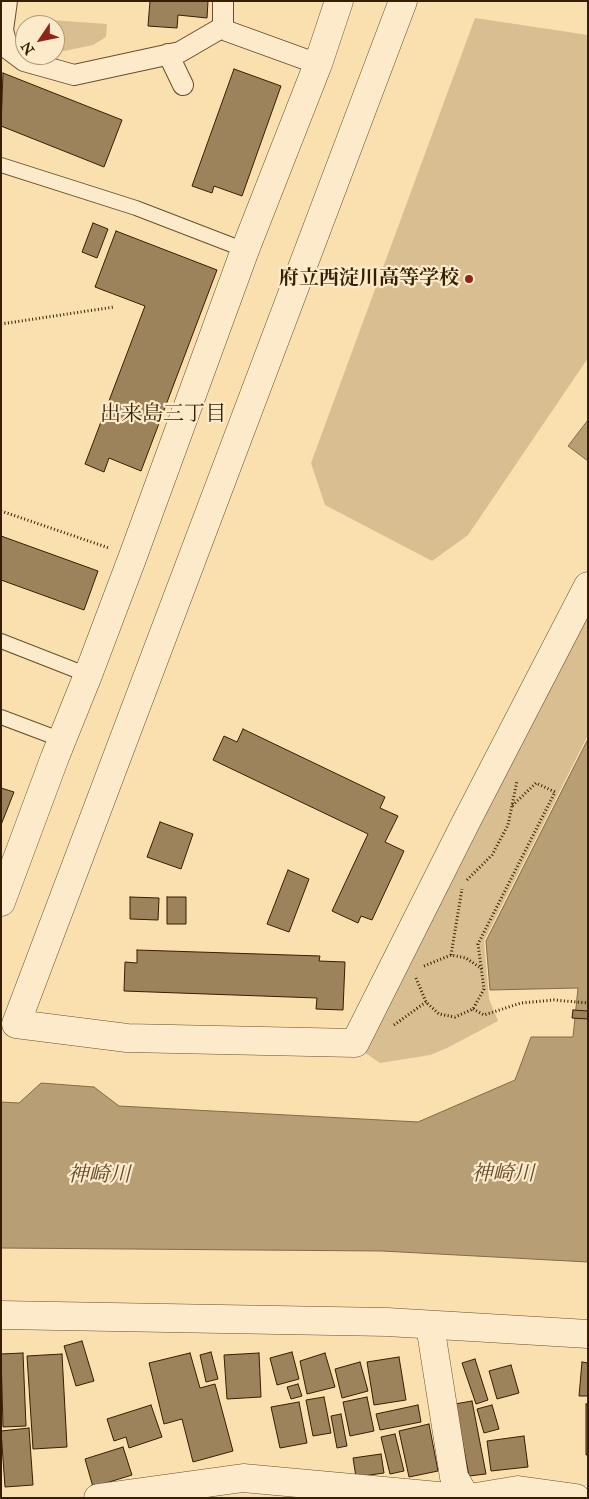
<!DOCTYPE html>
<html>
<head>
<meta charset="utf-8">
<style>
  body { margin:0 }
  #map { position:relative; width:589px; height:1499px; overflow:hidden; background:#fadfaf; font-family:"IM FELL Great Primer",serif }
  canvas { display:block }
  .frame { position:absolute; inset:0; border:2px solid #361f00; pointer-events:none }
  .north { position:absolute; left:15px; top:15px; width:50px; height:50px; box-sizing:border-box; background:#fceacb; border:1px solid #ad997a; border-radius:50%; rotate:236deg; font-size:14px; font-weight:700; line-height:20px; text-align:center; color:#361f00 }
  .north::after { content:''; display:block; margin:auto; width:18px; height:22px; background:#8f2418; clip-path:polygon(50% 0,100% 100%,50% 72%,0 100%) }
</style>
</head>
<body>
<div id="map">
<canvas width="589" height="1499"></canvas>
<div class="frame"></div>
<div class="north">N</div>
</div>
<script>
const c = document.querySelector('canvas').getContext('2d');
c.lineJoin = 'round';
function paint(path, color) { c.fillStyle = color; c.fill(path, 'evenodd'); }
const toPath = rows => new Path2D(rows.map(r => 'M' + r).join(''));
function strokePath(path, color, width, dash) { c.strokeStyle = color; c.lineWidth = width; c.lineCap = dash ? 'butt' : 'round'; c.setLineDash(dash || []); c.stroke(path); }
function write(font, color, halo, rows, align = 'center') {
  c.font = font + ' "IM FELL Great Primer","Noto Serif JP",serif'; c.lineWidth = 4.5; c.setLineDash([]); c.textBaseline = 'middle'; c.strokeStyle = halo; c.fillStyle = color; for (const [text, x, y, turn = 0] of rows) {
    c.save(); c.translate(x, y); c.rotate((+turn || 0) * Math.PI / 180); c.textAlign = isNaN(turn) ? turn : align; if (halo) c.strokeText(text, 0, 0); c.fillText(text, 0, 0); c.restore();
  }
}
paint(toPath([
  [475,18,588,35,588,358,468,535,432,561,325,505,311,463],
  [51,20,107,24,106,37,93,45,64,51,55,51,55,25,52,25],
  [588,613,588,735,484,941,489,999,498,1021,447,1048,430,1055,380,1063,364,1052]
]), '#d9be91');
const water = toPath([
  [588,420,588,461,568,446,588,420],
  [588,739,588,1262,382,1251,1,1248,1,1102,19,1103,41,1083,94,1087,119,1106,418,1122,515,1080,531,1037,573,1037,578,988,490,990,486,941,588,739]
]);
paint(water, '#b79e74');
strokePath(water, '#836b46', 1);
const building = toPath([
  [150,1,208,1,207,18,178,15,177,28,148,26,150,1],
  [234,69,281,86,242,196,214,186,212,193,192,186,234,69],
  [3,73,122,120,104,167,1,126,3,73],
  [93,223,108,229,97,258,82,252,93,223],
  [116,231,217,270,141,471,109,458,104,472,85,464,145,306,95,287,116,231],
  [1,536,98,571,84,610,1,580,1,536],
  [243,729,385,797,380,808,398,816,385,842,404,851,372,920,361,916,358,923,332,911,368,834,213,760,224,736,237,742,243,729],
  [1,788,14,792,1,825,1,788],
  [160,822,193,834,181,869,147,857,160,822],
  [288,870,309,879,289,932,267,924,288,870],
  [130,897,159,898,158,920,130,919,130,897],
  [167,897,186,897,186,924,167,924,167,897],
  [137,950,320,956,319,961,345,962,343,1010,316,1009,317,998,124,991,125,962,137,963,137,950],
  [573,1010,588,1011,588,1019,572,1018,573,1010],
  [82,1341,94,1381,76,1386,64,1346,82,1341],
  [211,1352,218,1379,206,1382,200,1355,211,1352],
  [292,1352,299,1379,277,1385,270,1358,292,1352],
  [23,1353,26,1426,3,1427,1,1354,23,1353],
  [190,1353,200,1388,215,1384,233,1451,193,1462,182,1419,164,1424,149,1363,190,1353],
  [259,1353,261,1397,227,1399,224,1355,259,1353],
  [325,1353,335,1387,307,1394,300,1361,325,1353],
  [62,1354,67,1447,33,1449,27,1356,62,1354],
  [399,1357,406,1400,374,1405,367,1362,399,1357],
  [475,1359,488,1400,476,1404,462,1363,475,1359],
  [360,1362,368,1391,342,1398,335,1369,360,1362],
  [582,1362,588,1363,588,1396,579,1396,582,1362],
  [511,1365,519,1393,497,1399,489,1371,511,1365],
  [298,1384,302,1396,291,1399,287,1387,298,1384],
  [324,1397,331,1433,313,1436,306,1400,324,1397],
  [367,1397,374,1431,350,1436,343,1402,367,1397],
  [472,1401,486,1474,469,1476,455,1404,472,1401],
  [299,1402,307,1443,280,1448,271,1407,299,1402],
  [586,1404,588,1404,588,1455,586,1455,586,1404],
  [151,1405,162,1437,129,1448,126,1437,114,1441,107,1419,151,1405],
  [418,1405,421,1422,380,1430,376,1414,418,1405],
  [492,1405,499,1429,484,1433,477,1409,492,1405],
  [341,1414,347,1446,337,1448,331,1416,341,1414],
  [429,1424,438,1471,409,1477,399,1431,429,1424],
  [29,1428,33,1485,5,1487,1,1431,29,1428],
  [395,1434,404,1471,390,1474,381,1437,395,1434],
  [524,1436,528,1467,491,1471,487,1441,524,1436],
  [123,1447,132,1475,93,1487,85,1459,123,1447],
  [381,1454,384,1473,356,1477,353,1458,381,1454]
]);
paint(building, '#9c835b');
strokePath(building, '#361f00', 1);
const service = toPath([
  [1,165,136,208,245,250],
  [1,641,88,675],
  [1,717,62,740]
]);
const pedestrian = toPath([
  [7,1,3,30,8,49,24,61,74,75,180,52,223,27],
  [223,1,223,27,227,31,318,64],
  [168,54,183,85]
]);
const minor = toPath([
  [1,902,55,757,88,675,133,556,245,250,318,64,339,1],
  [430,1325,454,1477,466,1498],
  [98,1498,243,1478,460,1498],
  [470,1498,518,1490,576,1498]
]);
const tertiary = toPath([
  [403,1,16,1024,127,1038,355,1043,465,824,588,586],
  [1,1315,387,1322,588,1334]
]);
strokePath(service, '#674f2c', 16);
strokePath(pedestrian, '#674f2c', 22);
strokePath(minor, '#674f2c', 29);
strokePath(tertiary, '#674f2c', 29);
strokePath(toPath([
  [1,324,114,307],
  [1,511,109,548],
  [467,880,492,855,508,825,517,781],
  [451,955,462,889],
  [424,966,451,955,466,958,482,969],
  [416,978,426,1002,439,1014,455,1017,473,1009,484,989,478,944,555,792,536,783,512,806],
  [473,1009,484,1015,521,1003,554,1000,588,1003],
  [394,1025,426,1002]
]), '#361f00', 3, [1, 2.5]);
strokePath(service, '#fceacb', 14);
strokePath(pedestrian, '#fceacb', 20);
strokePath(minor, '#fceacb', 28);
strokePath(tertiary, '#fceacb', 28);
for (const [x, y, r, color] of [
  [469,279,5,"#8f2418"]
]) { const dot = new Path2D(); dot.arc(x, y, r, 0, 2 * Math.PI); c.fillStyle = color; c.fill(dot); strokePath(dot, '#fceacb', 2); }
write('bold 20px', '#361f00', '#fceacb', [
  ["府立西淀川高等学校",459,279]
], 'right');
write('21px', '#361f00', '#fceacb', [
  ["出来島三丁目",163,415]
]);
write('italic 21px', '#634b29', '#fceacb', [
  ["神崎川",503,1175],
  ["神崎川",99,1176]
]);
</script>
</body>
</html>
